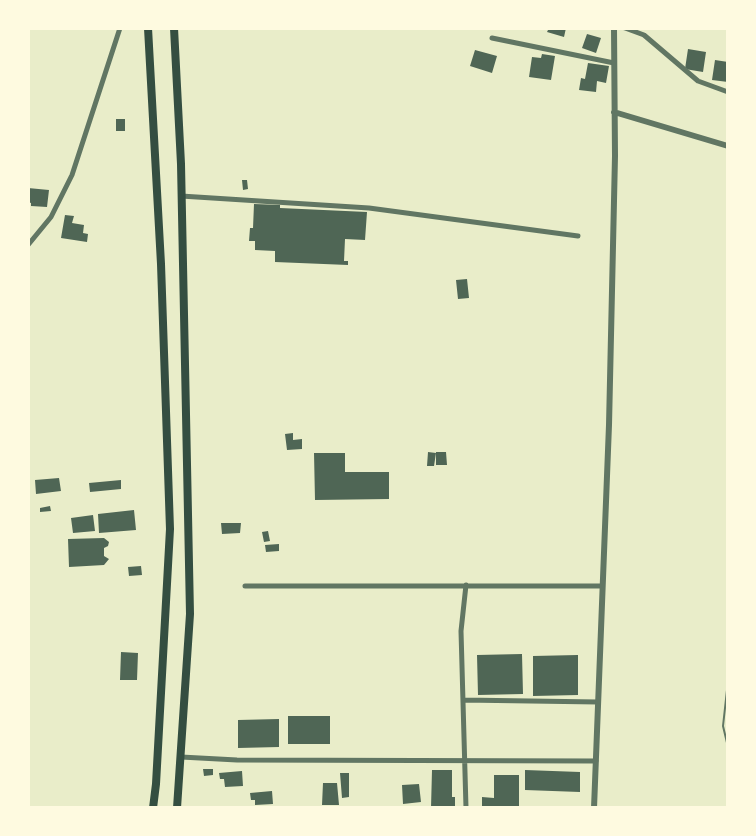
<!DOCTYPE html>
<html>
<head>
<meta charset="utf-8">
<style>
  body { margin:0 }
  #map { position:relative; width:756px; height:836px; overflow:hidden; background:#e9edc9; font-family:"Alegreya Sans",sans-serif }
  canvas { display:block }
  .frame { position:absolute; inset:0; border:30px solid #fefae0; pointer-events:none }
</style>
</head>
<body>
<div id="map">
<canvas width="756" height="836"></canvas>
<div class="frame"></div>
</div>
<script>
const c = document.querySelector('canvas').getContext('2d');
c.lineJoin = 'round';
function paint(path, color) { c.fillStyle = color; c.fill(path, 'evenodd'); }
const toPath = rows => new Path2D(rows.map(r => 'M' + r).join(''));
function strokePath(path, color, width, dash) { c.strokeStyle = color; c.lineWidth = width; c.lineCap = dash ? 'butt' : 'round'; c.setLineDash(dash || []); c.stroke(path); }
paint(toPath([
  [549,28,566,28,564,37,547,32],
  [587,34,601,38,596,53,582,48],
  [688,49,706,52,703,72,685,69],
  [475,50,497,56,492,73,470,66],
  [542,54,555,56,551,80,529,77,532,57,541,58],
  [715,60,728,62,728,82,712,80],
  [588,63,609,66,606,83,597,81,596,92,579,90,581,78,585,79],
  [116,119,125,119,125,131,116,131],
  [242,180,247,180,248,189,243,190],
  [28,188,49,190,47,207,31,206,31,203,28,202],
  [254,204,280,205,280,208,367,212,365,240,345,239,344,261,348,261,348,265,275,262,275,251,255,250,255,241,249,241,250,228,253,228],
  [65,215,74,216,72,223,84,225,83,233,88,234,87,242,61,238],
  [467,279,469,298,458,299,456,280],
  [293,433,293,440,302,439,302,449,287,450,285,434],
  [428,452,436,453,434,466,427,466],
  [436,452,446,452,447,465,436,465],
  [314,453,345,453,345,472,389,472,389,499,315,500],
  [59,478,61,491,36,494,35,480],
  [121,480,121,489,90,492,89,483],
  [50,506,51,511,40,512,40,508],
  [134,510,136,530,99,533,98,514],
  [93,515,95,531,73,533,71,518],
  [221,523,241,523,240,533,222,534],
  [268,531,270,541,264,542,262,532],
  [104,538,109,542,108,546,104,548,104,556,109,559,104,565,69,567,68,539],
  [279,544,279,551,266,552,265,545],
  [141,566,142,575,129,576,128,567],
  [121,652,138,653,137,680,120,680],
  [522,654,523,694,478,695,477,655],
  [578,655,578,695,533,696,533,656],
  [288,716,330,716,330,744,288,744],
  [279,719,279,747,238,748,238,720],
  [203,769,213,769,213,775,204,776],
  [432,770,452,770,452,797,455,797,455,807,431,808],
  [525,770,580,772,580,792,525,790],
  [242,771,243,786,225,787,224,779,220,779,219,773],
  [340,773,349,773,349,797,342,798],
  [494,775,519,775,519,808,482,808,482,797,494,798],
  [323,783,337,783,339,805,322,805],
  [419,784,421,802,403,804,402,785],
  [272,791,273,804,255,805,255,800,251,800,250,793]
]), '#4f6655');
strokePath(toPath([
  [728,681,723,726,728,747]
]), '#617663', 2);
strokePath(toPath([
  [625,28,644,35,698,81,728,92],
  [492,38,614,63],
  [181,196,369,208,578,236],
  [28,245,51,217,72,175,120,28],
  [466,585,461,631,466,808],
  [245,586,602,586],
  [463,700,598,702],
  [181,757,237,760,596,761]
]), '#617663', 5);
strokePath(toPath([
  [614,112,728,146],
  [594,808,609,425,615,156,614,28]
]), '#617663', 6);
strokePath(toPath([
  [148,28,161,264,170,529,156,784,153,808],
  [174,28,181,164,190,614,177,808]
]), '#344e41', 8);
</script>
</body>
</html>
